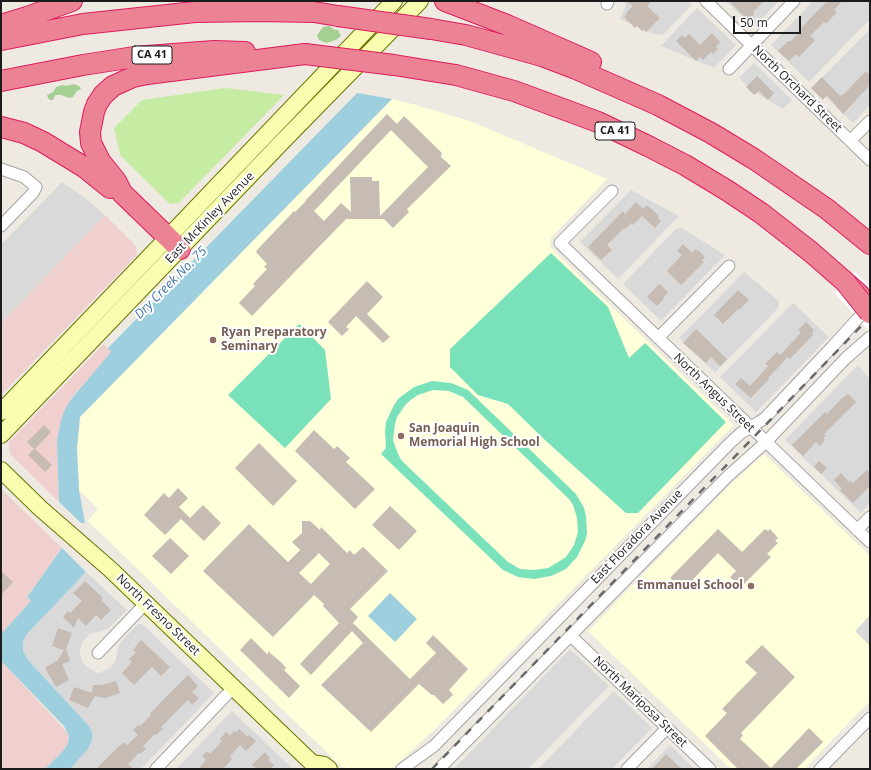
<!DOCTYPE html>
<html>
<head>
<meta charset="utf-8">
<style>
  body { margin:0 }
  #map { position:relative; width:871px; height:770px; overflow:hidden; background:#eeeae1; font-family:"Open Sans",sans-serif }
  canvas { display:block }
  .frame { position:absolute; inset:0; border:2px solid #1c1c1c; pointer-events:none }
  .scale { position:absolute; left:733px; top:16px; width:68px; height:18px; box-sizing:border-box; border:2px solid #1c1c1c; border-top:0; padding-left:5px; font-size:12px; line-height:14px; white-space:nowrap; color:#1c1c1c; -webkit-text-stroke:3px #fff; paint-order:stroke }
</style>
</head>
<body>
<div id="map">
<canvas width="871" height="770"></canvas>
<div class="frame"></div>
<div class="scale">50 m</div>
</div>
<script>
const c = document.querySelector('canvas').getContext('2d');
c.lineJoin = 'round';
function paint(path, color) { c.fillStyle = color; c.fill(path, 'evenodd'); }
const toPath = rows => new Path2D(rows.map(r => 'M' + r).join(''));
function strokePath(path, color, width, dash) { c.strokeStyle = color; c.lineWidth = width; c.lineCap = dash ? 'butt' : 'round'; c.setLineDash(dash || []); c.stroke(path); }
function write(font, color, halo, rows, align = 'center') {
  c.font = font + ' "Open Sans",sans-serif'; c.lineWidth = 4; c.setLineDash([]); c.textBaseline = 'middle'; c.strokeStyle = halo; c.fillStyle = color; for (const [text, x, y, turn = 0] of rows) {
    c.save(); c.translate(x, y); c.rotate((+turn || 0) * Math.PI / 180); c.textAlign = isNaN(turn) ? turn : align; if (halo) c.strokeText(text, 0, 0); c.fillText(text, 0, 0); c.restore();
  }
}
paint(toPath([
  [625,1,689,1,692,4,664,34,656,35,620,19,626,6],
  [726,1,779,1,753,28],
  [813,1,870,1,870,19,809,82,771,45],
  [697,8,736,45,714,68,661,46],
  [870,29,870,105,853,123,814,86],
  [754,63,792,100,783,109,753,91,739,78],
  [62,182,84,197,105,215,1,323,1,245],
  [631,190,679,216,618,279,580,242],
  [682,228,725,255,661,321,623,284,676,229],
  [744,272,779,301,779,307,715,373,679,338],
  [793,303,829,337,756,412,720,377],
  [858,365,870,380,870,503,861,513,785,440],
  [86,572,127,610,108,629,90,634,83,641,80,650,80,655,83,663,87,667,95,672,99,673,110,668,116,660,117,651,121,641,138,624,142,624,214,693,141,769,70,769,88,749,92,732,89,726,28,660,23,651,23,641,27,634],
  [870,615,870,646,855,631],
  [570,649,609,686,562,734,528,769,454,769],
  [614,691,652,728,612,769,538,769],
  [232,711,292,768,176,769],
  [670,745,695,769,647,769]
]), '#dad9d9');
paint(toPath([
  [105,215,136,246,137,255,1,395,1,323],
  [104,344,112,352,72,397,57,441,59,502,10,454,9,442],
  [1,489,62,548,27,597,31,601,1,634],
  [1,661,67,732,69,737,68,744,63,751,45,769,1,769]
]), '#f0d0ce');
paint(toPath([
  [392,99,416,105,470,121,607,179,551,238,550,246,553,250,734,425,438,726,392,769,344,769,88,521,98,509,79,490,77,448,80,417],
  [764,454,870,556,870,615,855,631,870,646,870,701,804,769,731,769,588,631,733,482]
]), '#ffffd9');
paint(toPath([
  [226,88,284,95,179,203,170,204,120,155,114,128,142,100]
]), '#c6eca3');
paint(toPath([
  [329,26,335,30,338,30,341,36,336,40,326,43,319,40,317,35,323,27],
  [74,84,79,86,81,89,77,91,73,97,69,98,61,95,55,95,53,100,50,100,48,98,47,95,53,92,56,87,63,85,66,86]
]), '#a4d093');
paint(toPath([
  [551,253,608,307,629,358,645,343,726,422,638,513,626,513,546,441,508,404,478,395,450,367,450,349],
  [299,324,325,350,331,399,285,448,228,395],
  [432,381,451,383,468,390,576,494,584,508,586,516,587,533,585,541,577,557,566,569,551,576,534,579,518,577,503,570,381,454,386,448,385,431,386,422,394,405,399,398,414,387],
  [433,390,449,391,463,397,569,499,573,505,577,518,578,532,574,545,566,557,560,561,548,568,534,570,520,569,508,562,402,461,398,454,393,440,395,424,397,417,406,404,412,399,418,395]
]), '#79e2bb');
paint(toPath([
  [357,93,392,99,80,417,77,448,79,490,85,523,81,523,59,502,57,441,61,420,65,409,72,398,111,352,108,348],
  [62,548,86,572,27,634,23,641,23,651,28,660,89,726,92,732,92,740,88,749,70,769,45,769,63,751,68,744,69,736,64,726,1,661,1,634,31,601,27,597],
  [390,593,417,619,395,642,368,616]
]), '#9ecfdf');
paint(toPath([
  [855,272,870,286,870,332,835,293]
]), '#fff');
paint(toPath([
  [627,1,652,1,647,6,660,18,646,32,644,30,642,31,637,26,635,28,624,17,627,14,626,13,633,6],
  [729,1,764,1,753,12,754,14,748,20],
  [827,1,842,1,834,10,837,12,826,24,824,22,810,36,815,40,799,57,796,54,789,61,778,51,788,41,791,41,802,29,801,28],
  [712,33,720,42,716,47,718,49,713,54,711,52,703,60,700,57,696,61,676,41,682,35,685,38,689,34,700,45],
  [866,71,870,75,870,85,843,114,827,95,823,100,811,88,822,77,840,96,843,94,843,95],
  [757,76,774,93,768,100,759,91,754,95,746,87],
  [387,114,397,124,404,116,442,153,441,157,451,166,407,209,409,212,393,228,384,219,346,219,252,316,239,303,255,286,253,284,267,269,264,267,267,264,256,252,257,250,294,211,295,212,306,201,306,200],
  [391,130,428,167,380,216,379,181,372,181,372,177,350,177,351,212,341,203,324,221,314,211],
  [636,202,643,209,647,205,659,216,658,218,661,221,655,228,642,216,633,225,631,223,625,229,624,228,607,245,612,250,601,260,588,247,623,211,625,214],
  [683,244,692,253,695,249,697,251,698,250,705,257,702,260,704,262,681,285,667,271,682,255,677,251],
  [367,281,383,297,367,314,390,337,383,343,356,316,346,327,349,329,342,336,328,322],
  [659,284,668,292,663,298,664,299,657,306,647,297],
  [738,290,749,300,739,310,738,309,723,324,714,315],
  [806,322,814,330,812,333,813,335,790,359,788,357,770,376,768,378,769,379,751,398,735,384,741,378,750,386,768,366,765,364,777,352,780,355,797,337,801,332,798,330],
  [696,329,727,359,720,366,711,357,706,363,683,343],
  [848,394,856,402,824,434,826,436,823,438,825,440,820,446,816,442,803,456,792,445,825,412,827,414,841,399],
  [44,425,51,432,35,449,52,465,45,472,28,455,34,449,27,442],
  [314,430,334,449,337,446,350,458,346,462,375,489,355,509,295,451],
  [259,443,297,481,273,506,235,468],
  [819,461,827,468,821,474,814,467],
  [867,470,870,473,870,486,853,503,840,490,842,489,834,480,841,473,849,482,850,480,853,483],
  [178,488,188,498,179,507,190,518,203,505,221,523,204,541,181,519,165,535,144,515,164,493,169,498],
  [390,506,417,531,399,550,372,525],
  [302,521,310,521,320,530,321,527,347,553,350,550,354,555,363,547,388,571,350,609,358,617,353,623,410,679,436,653,426,643,433,635,468,669,449,690,453,695,443,704,434,695,432,695,419,684,371,732,321,685,363,643,352,631,311,675,300,664,339,623,323,606,324,604,314,595,273,637,203,571,249,524,288,562,300,550,292,542,302,533],
  [319,553,330,564,311,584,299,573],
  [718,529,742,552,765,529,768,531,770,529,778,538,775,541,778,543,767,554,771,557,741,587,730,577,736,571,718,553,683,590,670,578],
  [170,538,189,556,171,574,152,556],
  [1,571,13,582,1,595],
  [85,581,103,598,101,600,111,610,101,620,96,615,86,626,78,618,74,628,63,617,68,611,70,613,82,601,73,593],
  [58,628,72,633,66,649,70,661,62,664,69,680,56,687,45,668,58,660,64,650,52,646],
  [251,638,268,655,268,651,283,664,286,668,284,670,300,686,289,698,240,650],
  [141,640,170,667,161,676,152,667,134,685,122,673,132,662,129,659,136,652,133,650],
  [762,645,795,677,741,733,743,735,740,739,771,768,809,728,823,742,796,769,738,769,705,736,727,713,722,709,757,673,745,662],
  [188,675,198,686,192,692,199,698,192,705,188,700,161,727,163,729,156,735,155,734,143,746,146,749,140,754,139,753,128,764,134,769,96,769,118,747,124,742,127,745,138,735,133,730,138,725,140,726,151,715,150,714,158,705],
  [116,681,120,693,105,698,95,696,88,708,69,700,74,687,92,693,93,685,102,685],
  [239,729,248,737,249,735,256,741,246,751,240,745,230,756,232,759,223,769,198,769,206,760,202,756,207,751,210,754,222,741,220,739,226,732,230,736,234,731,236,732],
  [265,752,270,758,268,760,274,765,271,769,257,769,252,765],
  [666,754,682,769,652,769]
]), '#c6bcb4');
const street = toPath([
  [706,1,870,160],
  [607,4,608,1],
  [729,69,794,1],
  [850,141,870,121],
  [1,169,24,177,36,187,33,193,1,226],
  [612,191,560,243,870,542],
  [658,338,729,266],
  [857,530,870,517],
  [571,636,710,769],
  [98,653,146,603],
  [156,769,233,688],
  [402,769,434,746,730,443,741,433,759,422,765,418,833,346,870,305],
  [439,769,727,477,766,442,846,358,870,337],
  [627,769,667,728],
  [820,769,870,718]
]);
const secondary = toPath([
  [1,412,394,1],
  [1,435,281,143,420,1],
  [1,470,40,508,110,569,312,763,324,765,329,769]
]);
const highway = toPath([
  [445,1,507,25,591,62],
  [1,25,27,17,72,1],
  [431,29,466,35,542,56,576,69,658,105,711,133,754,159,827,209,870,244],
  [1,40,83,24,195,12,260,11,314,12,338,16],
  [394,65,456,75,514,91,598,122,648,146,685,165,728,191,761,213,811,252,859,294],
  [1,81,83,65,134,57,214,51,245,52],
  [1,127,24,133,43,142,84,167,110,188],
  [180,249,122,193,116,181,100,161,91,143,90,132,94,112,97,104,103,95,113,86,133,77,147,74,305,54]
]);
strokePath(street, '#a3a3a3', 13);
strokePath(secondary, '#687600', 18);
strokePath(highway, '#e01a5c', 22);
strokePath(street, '#fff', 11);
strokePath(secondary, '#f8fdb0', 16);
strokePath(highway, '#eb8395', 20);
strokePath(toPath([
  [432,769,870,317]
]), '#6a6a6a', 2.5, [8, 8]);
const highwayBridge = toPath([
  [338,16,431,29],
  [305,54,394,65],
  [846,283,870,313]
]);
strokePath(highwayBridge, '#e01a5c', 22, []);
strokePath(highwayBridge, '#eb8395', 20);
for (const [x, y, r, color] of [
  [213,340,4,"#8d6e63"],
  [401,436,4,"#8d6e63"],
  [751,586,4,"#8d6e63"]
]) { const dot = new Path2D(); dot.arc(x, y, r, 0, 2 * Math.PI); c.fillStyle = color; c.fill(dot); strokePath(dot, '#fff', 1.5); }
for (const [x, y, w] of [
  [152,55,40],
  [615,131,40]
]) { const box = new Path2D(); box.roundRect(x - w / 2, y - 9, w, 18, 3); c.fillStyle = '#fff'; c.fill(box); strokePath(box, '#1c1c1c', 1); }
write('bold 11px', '#1c1c1c', null, [
  ["CA 41",152,55],
  ["CA 41",615,131]
]);
write('12px', '#1c1c1c', '#fff', [
  ["North Orchard Street",797,89,44],
  ["East McKinley Avenue",210,218,-46],
  ["North Angus Street",714,393,44],
  ["East Floradora Avenue",637,537,-46],
  ["North Fresno Street",158,615,44],
  ["North Mariposa Street",640,702,44]
]);
write('bold 12px', '#785e54', '#fff', [
  ["Ryan Preparatory",221,333],
  ["Seminary",221,347],
  ["San Joaquin",409,429],
  ["Memorial High School",409,443],
  ["Emmanuel School",743,586,"right"]
], 'left');
write('italic 13px', '#4479b0', '#fff', [
  ["Dry Creek No. 75",171,283,-45]
]);
</script>
</body>
</html>
